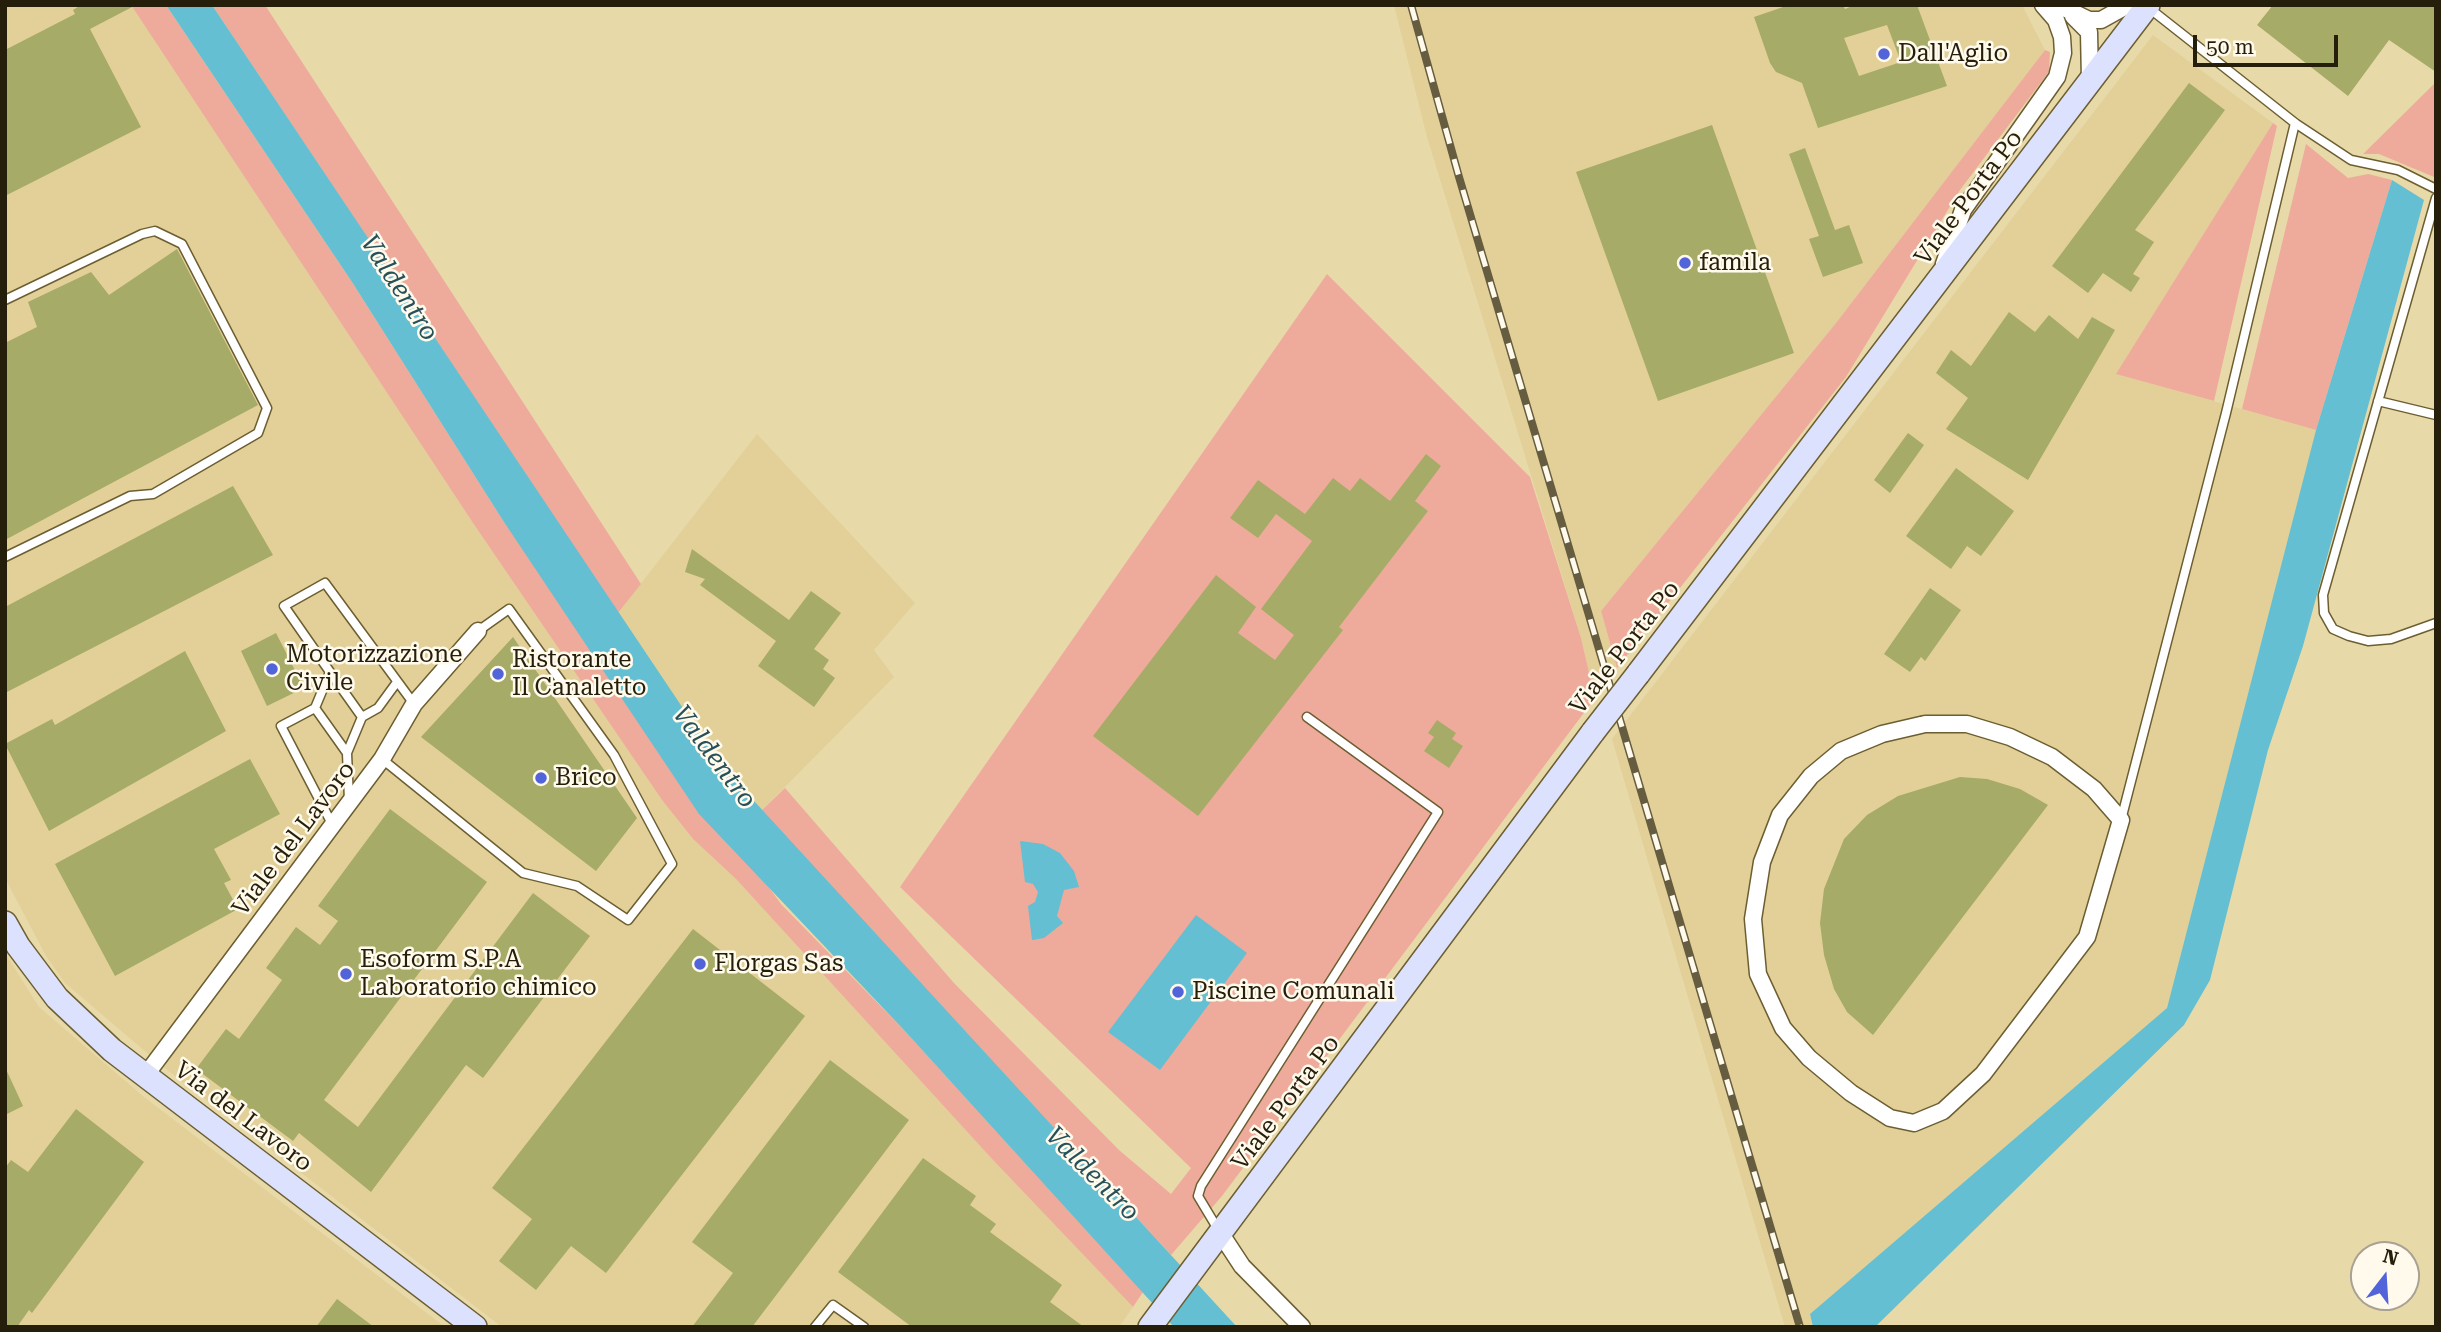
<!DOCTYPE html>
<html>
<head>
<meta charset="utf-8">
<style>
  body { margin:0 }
  #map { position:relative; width:2441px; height:1332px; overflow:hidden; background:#e8d9a9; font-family:"Roboto Serif",serif }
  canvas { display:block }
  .frame { position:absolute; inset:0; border:7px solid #241e0b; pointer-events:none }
  .north { position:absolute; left:2350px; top:1241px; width:70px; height:70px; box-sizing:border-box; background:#fffaec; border:2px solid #a7a292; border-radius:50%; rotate:17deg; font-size:19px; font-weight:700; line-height:28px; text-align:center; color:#241e0b }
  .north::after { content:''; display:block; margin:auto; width:24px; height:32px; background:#5264da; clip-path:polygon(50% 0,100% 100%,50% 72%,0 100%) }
  .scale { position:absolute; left:2193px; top:35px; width:145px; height:32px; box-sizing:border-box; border:4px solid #241e0b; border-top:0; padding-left:9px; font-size:21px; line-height:24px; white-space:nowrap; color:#241e0b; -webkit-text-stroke:5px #fffaec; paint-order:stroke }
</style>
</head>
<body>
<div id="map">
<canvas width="2441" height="1332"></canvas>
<div class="frame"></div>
<div class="north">N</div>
<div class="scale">50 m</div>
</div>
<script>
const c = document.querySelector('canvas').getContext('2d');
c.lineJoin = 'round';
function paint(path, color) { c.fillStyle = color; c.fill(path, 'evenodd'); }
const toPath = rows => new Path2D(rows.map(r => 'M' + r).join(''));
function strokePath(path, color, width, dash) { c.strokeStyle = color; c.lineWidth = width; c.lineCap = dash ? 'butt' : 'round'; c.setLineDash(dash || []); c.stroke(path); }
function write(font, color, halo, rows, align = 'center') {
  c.font = font + ' "Roboto Serif",serif'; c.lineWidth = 5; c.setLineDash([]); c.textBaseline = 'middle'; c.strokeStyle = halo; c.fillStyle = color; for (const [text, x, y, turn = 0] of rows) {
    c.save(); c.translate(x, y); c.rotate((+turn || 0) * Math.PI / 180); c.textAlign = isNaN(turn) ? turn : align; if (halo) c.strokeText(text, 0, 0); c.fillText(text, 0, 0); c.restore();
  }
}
paint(toPath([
  [5,5,131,5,473,523,662,800,693,839,736,879,993,1160,1133,1307,1119,1327,502,1327,166,1069,65,983,46,956,5,878],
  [1394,5,2022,5,2045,50,1836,323,1601,611,1617,668,1595,698,1581,638,1427,137],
  [2153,35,2273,123,2117,374,2316,430,2167,1008,1810,1314,1813,1327,1785,1327,1612,739],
  [757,434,915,603,874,650,894,677,761,811,721,765,618,613],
  [5,953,39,1007,144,1097,445,1327,5,1327]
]), '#e2d098');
paint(toPath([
  [131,5,166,5,352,282,502,519,781,904,903,1029,1143,1292,1133,1307,993,1160,736,879,693,839,662,800,473,523],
  [212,5,265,5,641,584,618,613],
  [2045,50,2050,52,2049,71,2042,81,1960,190,1846,377,1617,668,1601,611,1836,323],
  [2436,82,2434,177,2379,154,2363,154],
  [2273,123,2277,126,2214,401,2116,374],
  [2306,144,2348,178,2368,174,2392,180,2316,430,2242,409],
  [1327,274,1530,477,1581,638,1595,698,1222,1196,1171,1255,761,811,785,788,954,983,1119,1150,1171,1194,1191,1168,900,887]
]), '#eeab9c');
paint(toPath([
  [166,5,212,5,721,765,1237,1327,1174,1327,903,1029,699,814,502,519,352,282],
  [2392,180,2424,200,2303,646,2268,750,2210,980,2184,1025,1875,1327,1813,1327,1810,1314,2167,1008,2316,430],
  [1020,841,1043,844,1060,853,1074,871,1079,887,1064,890,1057,916,1063,923,1044,938,1032,940,1028,906,1035,902,1038,892,1033,884,1025,882],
  [1196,915,1247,953,1160,1070,1108,1032]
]), '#64bfd2');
paint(toPath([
  [81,5,136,5,90,29,141,127,5,196,5,50,75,14,73,10],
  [1789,5,1843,5,1845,9,1855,5,1917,5,1947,86,1818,128,1802,83,1776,72,1770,63,1754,17],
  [1887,25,1901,62,1859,76,1844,38],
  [2273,5,2436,5,2436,72,2389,40,2348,96,2257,25],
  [2189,83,2225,110,2135,230,2154,242,2133,274,2140,278,2131,292,2103,273,2088,293,2052,266],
  [1712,125,1794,353,1658,401,1576,172],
  [1805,148,1835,230,1849,225,1863,263,1823,277,1809,239,1819,236,1789,154],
  [177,249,258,405,5,540,5,343,37,327,28,302,91,272,109,295],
  [2009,312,2035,332,2049,315,2078,339,2092,317,2115,330,2028,480,1946,429,1968,398,1936,373,1951,350,1971,366],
  [1908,433,1924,445,1890,493,1874,480],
  [1426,454,1441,466,1415,501,1428,511,1339,627,1343,630,1198,816,1093,736,1216,575,1256,607,1238,633,1275,660,1294,635,1261,609,1312,541,1276,514,1258,538,1230,518,1258,480,1305,514,1333,478,1350,491,1360,478,1390,501],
  [1956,468,2014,511,1981,556,1967,546,1951,569,1906,536],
  [233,486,273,555,5,693,5,607],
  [692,549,789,620,811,591,841,613,814,649,829,660,823,669,835,678,814,707,758,666,776,641,700,585,705,579,685,572],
  [1930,588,1961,610,1925,661,1921,657,1910,672,1884,654],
  [276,633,304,688,267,706,241,651],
  [513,637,637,818,596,871,421,737],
  [185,651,226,731,49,831,5,744,52,719,55,725],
  [1437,720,1456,733,1452,739,1463,746,1449,768,1424,751,1434,737,1428,733],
  [250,759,280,814,214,849,231,880,224,883,238,909,115,976,55,864],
  [1960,777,1987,779,2020,789,2048,805,1873,1035,1847,1012,1834,989,1824,955,1820,923,1824,889,1844,839,1867,815,1898,796],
  [390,809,487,882,324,1100,358,1127,533,893,590,936,483,1078,466,1065,371,1192,299,1133,293,1141,196,1069,226,1029,239,1039,282,980,266,968,296,927,320,945,338,921,318,906],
  [693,929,805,1016,606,1273,571,1246,536,1290,499,1261,532,1219,492,1188],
  [830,1060,909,1120,752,1327,692,1327,733,1273,692,1242],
  [5,1067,23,1106,5,1115],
  [76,1109,144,1162,32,1313,29,1310,17,1327,5,1327,5,1168,11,1160,28,1172],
  [923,1158,976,1196,970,1205,996,1224,990,1232,1062,1285,1050,1302,1084,1327,912,1327,838,1272],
  [337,1299,374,1327,316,1327]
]), '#a6ab67');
const lane = toPath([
  [2149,8,2295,123,2351,160,2398,170,2436,189],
  [2436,198,2323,595,2324,613,2333,629,2349,636,2368,641,2391,639,2436,623],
  [5,300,142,234,155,231,182,244,267,408,258,433,153,494,130,496,5,557],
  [2378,401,2436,415],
  [330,672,362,717,347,753],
  [315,708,347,753,349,800],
  [362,717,378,708,397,682],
  [382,759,523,873,577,886,628,920,672,864,614,755,509,609,478,631],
  [2121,820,2226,413,2295,123],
  [332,824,281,726,315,708,330,672,284,606,325,583,414,704],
  [1219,1231,1198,1196,1201,1186,1438,812,1307,717],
  [815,1327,833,1305,864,1327]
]);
const street = toPath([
  [2058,5,2089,20,2101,20,2128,5],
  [2073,16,2089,32,2090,80],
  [1944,264,1963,210,2057,77,2063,53,2062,37,2056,20,2043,5],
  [1925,724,1967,724,2010,737,2052,757,2094,789,2121,820,2087,937,1983,1074,1943,1111,1914,1123,1890,1118,1851,1093,1809,1058,1783,1028,1758,974,1753,919,1762,862,1780,815,1811,776,1841,751,1882,734,1925,724],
  [145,1076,382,759,414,704,478,631],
  [1221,1234,1242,1266,1302,1327]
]);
const secondary = toPath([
  [1638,674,2148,5],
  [5,923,18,946,57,998,112,1050,475,1327],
  [1150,1327,1593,732]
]);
strokePath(lane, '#6c5e31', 11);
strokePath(street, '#6c5e31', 19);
strokePath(secondary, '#6c5e31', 26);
strokePath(lane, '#fff', 8);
strokePath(street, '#fff', 16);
strokePath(secondary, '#dce2fd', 23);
const rail = toPath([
  [1411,5,1459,177,1800,1327]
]);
strokePath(rail, '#665d40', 8);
strokePath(rail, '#fffaec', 5, [16]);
const secondaryBridge = toPath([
  [1593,732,1638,674]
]);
strokePath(secondaryBridge, '#6c5e31', 26, []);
strokePath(secondaryBridge, '#dce2fd', 23);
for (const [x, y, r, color] of [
  [1884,54,7,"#5264da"],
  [1685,263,7,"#5264da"],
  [272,669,7,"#5264da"],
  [498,674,7,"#5264da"],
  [541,778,7,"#5264da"],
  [700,964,7,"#5264da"],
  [346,974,7,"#5264da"],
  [1178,992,7,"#5264da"]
]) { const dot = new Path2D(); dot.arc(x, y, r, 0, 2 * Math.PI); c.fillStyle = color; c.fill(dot); strokePath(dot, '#fffaec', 2.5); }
write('24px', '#241e0b', '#fffaec', [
  ["Dall'Aglio",1898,54],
  ["famila",1699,263],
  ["Motorizzazione",286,655],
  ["Civile",286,683],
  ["Ristorante",512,660],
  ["Il Canaletto",512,688],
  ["Brico",555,778],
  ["Esoform S.P.A",360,960],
  ["Laboratorio chimico",360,988],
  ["Florgas Sas",714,964],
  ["Piscine Comunali",1192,992]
], 'left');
write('24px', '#241e0b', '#fffaec', [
  ["Viale Porta Po",1969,198,-53],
  ["Viale Porta Po",1625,648,-52],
  ["Viale del Lavoro",294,839,-53],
  ["Viale Porta Po",1286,1103,-53],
  ["Via del Lavoro",243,1117,37]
]);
write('italic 26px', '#275059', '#fffaec', [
  ["Valdentro",399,288,57],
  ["Valdentro",714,757,53],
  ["Valdentro",1092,1174,45]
]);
</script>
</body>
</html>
